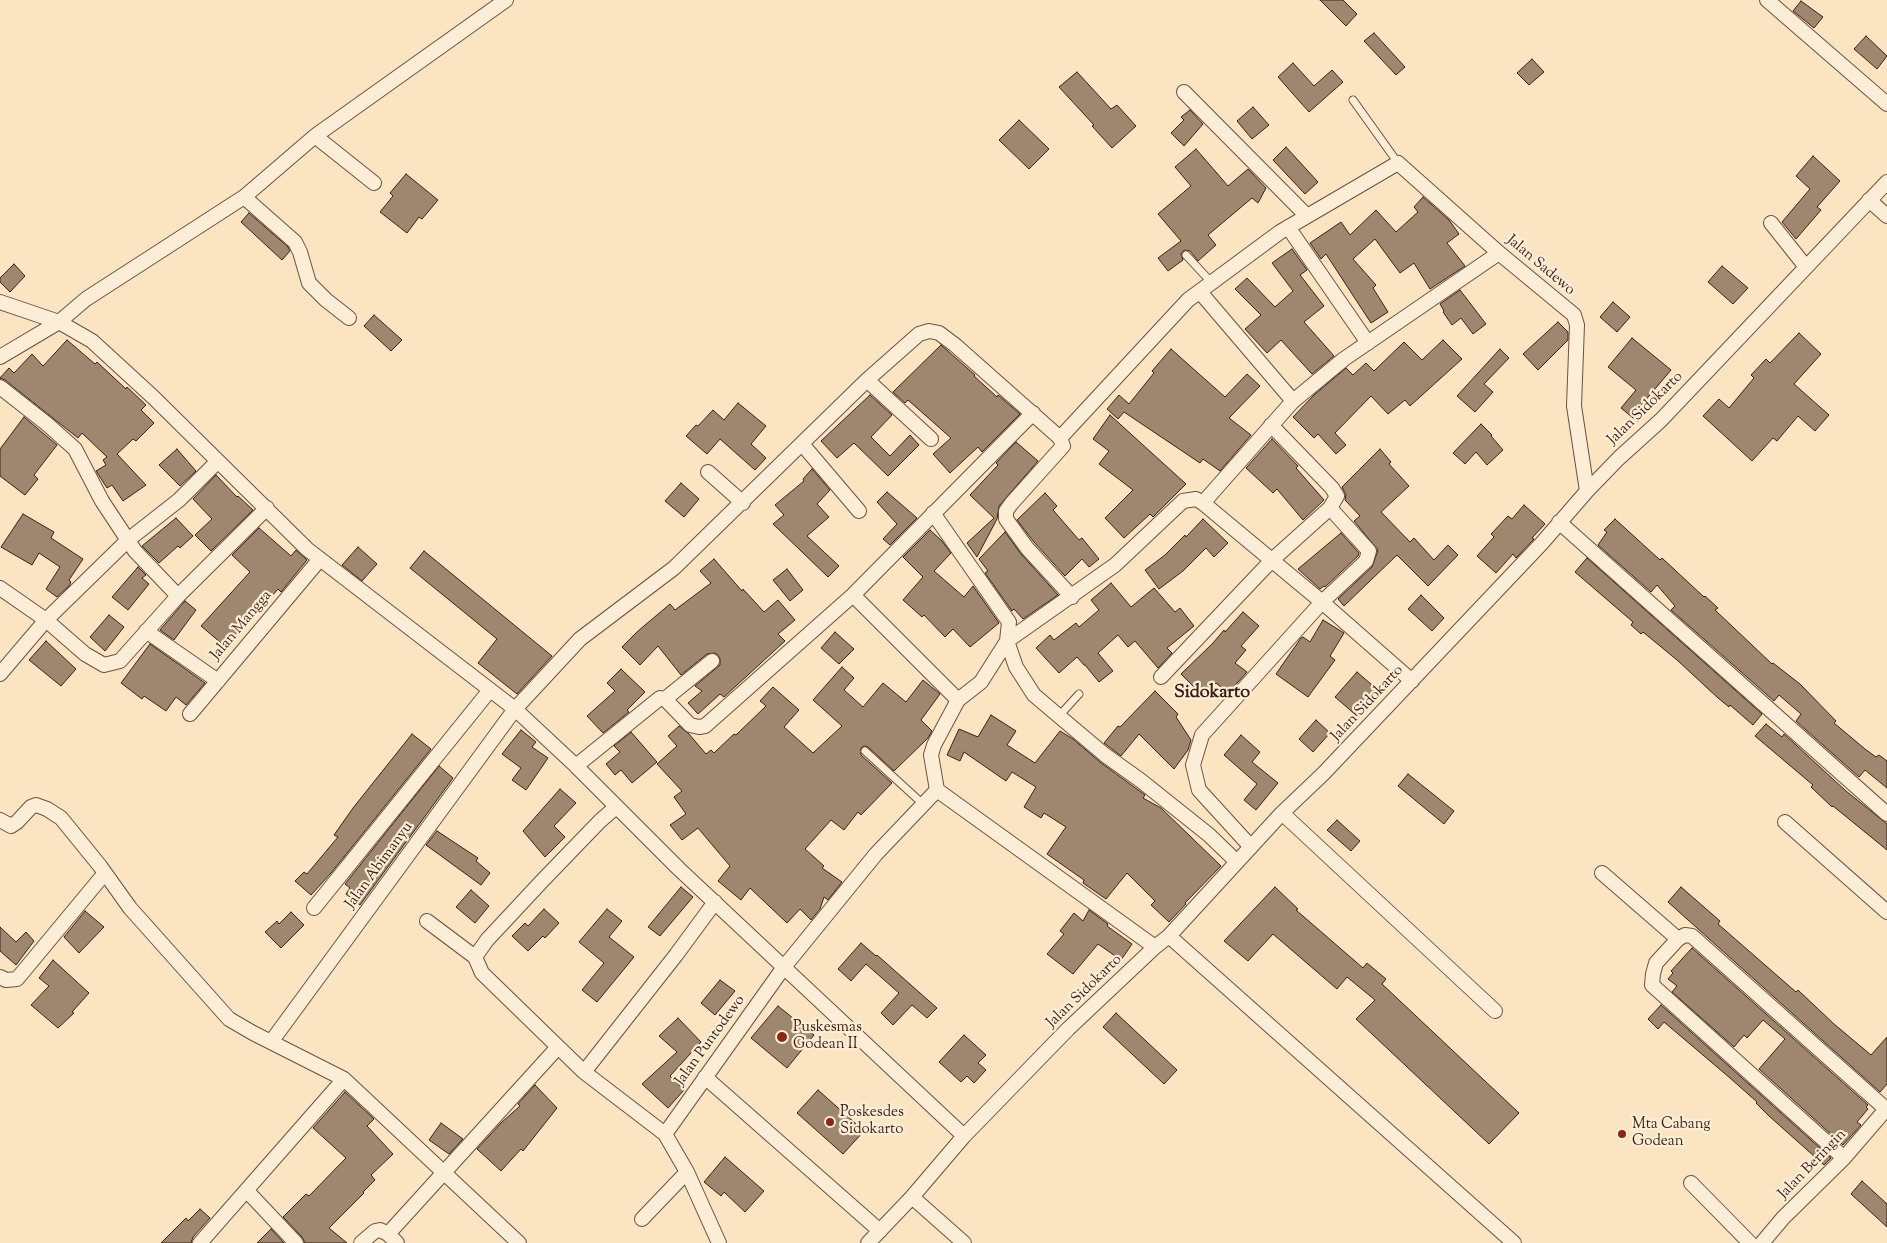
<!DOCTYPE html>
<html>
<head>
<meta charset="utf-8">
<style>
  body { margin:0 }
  canvas { display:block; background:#fae4c2 }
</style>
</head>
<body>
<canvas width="1887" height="1243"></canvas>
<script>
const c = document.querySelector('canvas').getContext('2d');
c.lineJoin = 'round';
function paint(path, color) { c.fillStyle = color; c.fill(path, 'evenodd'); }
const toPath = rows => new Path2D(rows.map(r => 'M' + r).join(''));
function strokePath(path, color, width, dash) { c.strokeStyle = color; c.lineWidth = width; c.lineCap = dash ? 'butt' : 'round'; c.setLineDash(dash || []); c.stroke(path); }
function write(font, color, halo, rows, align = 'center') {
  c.font = font + ' "Sorts Mill Goudy",serif'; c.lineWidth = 4.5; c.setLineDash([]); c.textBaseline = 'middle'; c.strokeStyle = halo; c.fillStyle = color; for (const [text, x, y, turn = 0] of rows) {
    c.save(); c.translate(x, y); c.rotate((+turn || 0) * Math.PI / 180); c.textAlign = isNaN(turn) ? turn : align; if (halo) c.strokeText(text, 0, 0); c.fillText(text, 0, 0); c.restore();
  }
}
const building = toPath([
  [1320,0,1343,0,1357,14,1346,26,1320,0],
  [1801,1,1823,17,1814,28,1793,11,1801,1],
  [1374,33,1405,67,1396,75,1364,41,1374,33],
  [1866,36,1887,56,1877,69,1854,49,1866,36],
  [1532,59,1544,72,1529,85,1517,73,1532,59],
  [1293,63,1314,86,1332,70,1343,82,1309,112,1278,77,1293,63],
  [1077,72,1111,109,1117,105,1136,126,1112,148,1092,126,1094,125,1059,87,1077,72],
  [1253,107,1269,125,1252,139,1237,121,1253,107],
  [1190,110,1203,124,1184,146,1171,133,1184,120,1181,117,1190,110],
  [1019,120,1049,149,1029,169,999,140,1019,120],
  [1286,147,1318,182,1305,194,1273,160,1286,147],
  [1196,149,1228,186,1248,169,1266,188,1258,203,1252,198,1208,235,1216,245,1198,261,1190,251,1184,250,1181,254,1183,260,1168,271,1158,258,1181,241,1158,214,1191,186,1175,167,1196,149],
  [1813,156,1840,181,1817,207,1821,210,1796,239,1782,222,1810,189,1796,176,1813,156],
  [406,174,438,200,422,219,419,217,407,233,380,212,393,196,390,193,406,174],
  [1423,197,1449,220,1459,234,1447,243,1465,266,1430,289,1414,263,1400,273,1375,239,1353,259,1376,285,1373,288,1388,312,1371,323,1326,254,1321,259,1310,243,1341,222,1350,235,1376,210,1396,232,1418,212,1414,207,1423,197],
  [249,213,288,247,290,251,282,260,241,222,249,213],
  [1292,249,1307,270,1300,275,1324,306,1304,322,1334,356,1312,374,1281,340,1267,353,1245,329,1261,315,1235,289,1247,278,1275,307,1293,291,1272,263,1292,249],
  [14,264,25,276,10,292,0,282,0,278,14,264],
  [1722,266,1748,288,1733,304,1708,282,1722,266],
  [1460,290,1486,324,1473,334,1461,318,1452,325,1443,312,1444,311,1440,304,1460,290],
  [1613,302,1630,317,1617,332,1600,317,1613,302],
  [374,315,402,340,391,351,364,326,374,315],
  [1558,322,1568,332,1568,340,1538,370,1523,354,1558,322],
  [1799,333,1821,354,1794,384,1829,415,1815,431,1798,416,1777,441,1773,438,1752,461,1703,416,1719,399,1729,408,1754,378,1751,375,1766,359,1770,363,1799,333],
  [1632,338,1671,370,1644,402,1650,407,1638,422,1621,408,1636,390,1608,367,1632,338],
  [67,340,95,364,97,362,126,389,127,387,146,405,141,410,154,423,136,441,133,439,117,454,146,485,123,501,112,485,107,488,96,471,106,465,103,460,107,457,82,433,78,438,5,380,0,378,9,368,14,373,32,354,43,366,67,340],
  [1443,340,1462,359,1410,406,1405,400,1388,414,1371,396,1335,433,1346,445,1336,454,1318,434,1314,438,1293,417,1314,395,1346,368,1353,375,1366,363,1374,371,1404,342,1422,360,1443,340],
  [941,345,975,375,974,376,997,397,998,395,1020,414,982,452,978,447,950,473,933,454,951,438,908,400,905,403,893,392,941,345],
  [1171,349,1225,397,1247,374,1260,386,1229,418,1251,435,1220,471,1203,459,1200,463,1124,412,1118,419,1107,409,1119,395,1129,404,1154,373,1152,371,1171,349],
  [1500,349,1509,358,1484,384,1493,392,1475,412,1457,396,1500,349],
  [870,395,892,415,871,437,890,456,910,435,919,445,888,476,854,443,837,458,821,441,870,395],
  [738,403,766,426,751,444,766,458,755,470,720,439,707,454,686,436,696,425,698,426,713,410,724,420,738,403],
  [1110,415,1186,484,1153,517,1150,514,1124,538,1105,518,1133,490,1099,464,1109,451,1093,439,1110,415],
  [24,417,57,445,34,475,38,479,25,495,0,476,0,449,24,417],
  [1481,424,1492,435,1491,436,1503,450,1487,465,1476,452,1465,464,1453,453,1481,424],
  [1272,439,1298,466,1296,468,1324,500,1303,520,1277,489,1273,493,1246,468,1272,439],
  [1016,442,1038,461,999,506,997,519,977,557,967,543,994,518,970,495,998,465,996,463,1016,442],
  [177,449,196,471,180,486,159,465,177,449],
  [1380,449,1391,462,1389,464,1409,486,1381,512,1410,542,1414,538,1434,560,1448,545,1458,555,1428,586,1397,555,1344,606,1338,599,1372,567,1378,550,1354,521,1360,516,1345,500,1346,495,1342,487,1380,449],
  [812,469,830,490,817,504,829,517,807,536,839,566,828,577,773,524,784,515,775,505,804,481,803,479,812,469],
  [216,475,237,497,238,496,253,510,211,551,195,535,212,519,193,499,216,475],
  [681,483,699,499,684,517,665,501,681,483],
  [887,492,917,518,890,545,883,539,897,524,877,502,887,492],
  [1045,493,1057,506,1053,510,1079,540,1082,538,1099,559,1089,567,1082,559,1065,576,1034,542,1017,520,1045,493],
  [1524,505,1545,524,1532,538,1534,539,1516,558,1513,554,1496,573,1477,556,1494,537,1491,534,1508,516,1512,519,1524,505],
  [23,514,54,532,51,538,83,559,69,580,71,582,69,586,57,597,46,589,60,567,39,553,32,565,1,547,23,514],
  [176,518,193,536,180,548,178,546,159,563,142,546,176,518],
  [1203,519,1228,543,1214,557,1206,548,1183,571,1159,589,1145,570,1165,555,1185,535,1186,537,1203,519],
  [1615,519,1660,560,1662,558,1704,597,1705,596,1718,608,1715,610,1772,664,1773,663,1800,684,1836,721,1834,723,1865,749,1876,757,1879,755,1887,761,1887,788,1865,770,1859,777,1796,721,1801,714,1779,695,1774,701,1671,610,1675,606,1657,585,1651,592,1598,545,1607,532,1604,530,1615,519],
  [259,528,291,556,296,550,307,560,281,592,278,589,227,648,201,626,250,572,232,555,259,528],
  [930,530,942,541,951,553,934,571,964,597,973,586,999,623,970,647,953,629,945,637,924,615,922,617,903,600,923,577,903,557,930,530],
  [1005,532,1021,554,1058,595,1023,619,1014,609,1012,611,985,573,988,571,979,559,1005,532],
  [1341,533,1359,553,1358,556,1325,587,1324,586,1320,589,1298,569,1341,533],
  [358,547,377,564,362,581,342,565,358,547],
  [424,551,552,656,517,694,478,663,497,639,410,568,424,551],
  [1587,558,1762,714,1753,725,1730,705,1729,707,1718,698,1677,660,1643,632,1641,634,1631,625,1633,622,1575,572,1587,558],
  [714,559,742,591,743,589,764,612,778,600,795,620,778,634,785,641,724,697,720,694,698,714,688,703,702,691,695,686,720,665,720,659,718,655,715,653,707,654,681,675,658,646,640,665,622,647,638,631,670,604,675,610,711,583,700,571,714,559],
  [138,567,146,575,142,578,149,584,128,610,112,597,138,567],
  [787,569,803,590,790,601,773,580,787,569],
  [1111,583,1131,607,1154,588,1175,612,1180,608,1194,626,1167,648,1172,653,1158,668,1135,641,1128,647,1118,635,1098,653,1113,671,1099,682,1085,665,1084,665,1077,657,1059,673,1036,648,1050,635,1054,640,1076,623,1079,627,1099,610,1091,600,1111,583],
  [1421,595,1444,618,1432,631,1408,609,1421,595],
  [185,601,196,610,174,640,160,630,185,601],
  [1243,612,1259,626,1241,646,1246,650,1235,663,1247,672,1228,693,1216,683,1203,696,1181,674,1213,643,1224,630,1225,632,1243,612],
  [109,615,124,627,105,651,90,637,109,615],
  [1323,620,1344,633,1330,656,1335,660,1308,697,1276,674,1301,638,1303,637,1310,642,1323,620],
  [835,632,854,649,839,664,821,648,835,632],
  [46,641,76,669,61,686,29,660,46,641],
  [150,644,205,683,186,705,176,697,166,711,144,696,142,699,121,683,150,644],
  [842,667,854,678,844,690,863,707,883,683,906,702,923,680,940,694,921,720,932,731,928,738,894,771,868,747,864,746,861,748,861,755,892,783,861,815,858,812,844,830,831,820,805,849,824,866,822,868,842,882,828,900,824,897,820,909,811,920,800,909,787,923,750,888,741,900,718,881,730,866,698,828,682,840,670,825,686,814,674,797,682,791,657,764,677,746,668,736,679,726,689,734,706,754,711,750,714,753,734,734,736,735,766,706,760,701,773,687,799,710,784,727,813,753,842,726,813,700,842,667],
  [621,669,645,692,627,710,629,712,603,733,587,716,615,691,607,683,621,669],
  [1357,672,1379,691,1357,716,1335,697,1357,672],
  [1155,691,1178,714,1176,717,1191,740,1188,750,1174,769,1139,734,1121,756,1104,743,1118,726,1120,727,1155,691],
  [991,715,1016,731,1007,745,1035,763,1060,731,1073,739,1100,762,1145,795,1143,798,1161,808,1221,866,1185,903,1186,904,1169,922,1151,905,1155,901,1127,873,1106,899,1083,883,1084,880,1047,854,1066,827,1044,813,1041,818,1024,807,1036,787,1012,772,1006,781,964,752,960,761,947,755,959,729,978,737,991,715],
  [1316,720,1330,733,1313,752,1299,739,1316,720],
  [1766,724,1782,737,1784,734,1846,791,1887,824,1887,850,1833,806,1832,807,1811,787,1813,785,1755,736,1766,724],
  [521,730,536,742,532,747,548,758,526,790,512,780,521,768,502,754,521,730],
  [631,732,657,762,632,783,621,770,615,775,606,764,620,752,614,746,631,732],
  [412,734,431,749,331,873,311,895,295,881,304,872,307,874,338,837,334,835,353,808,412,734],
  [1241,735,1260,752,1252,762,1278,783,1256,810,1244,800,1257,784,1224,755,1241,735],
  [439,766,453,778,360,905,346,894,350,888,345,884,439,766],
  [1408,774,1454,811,1444,824,1398,786,1408,774],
  [560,789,576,803,554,826,565,837,545,857,523,831,560,789],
  [1337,820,1360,841,1351,851,1327,830,1337,820],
  [437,831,478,858,476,861,490,873,481,885,426,845,437,831],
  [681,887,693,897,660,936,648,927,681,887],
  [1275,887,1298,909,1296,910,1363,968,1367,963,1386,979,1382,984,1519,1113,1489,1144,1356,1019,1375,1000,1347,977,1337,989,1273,934,1248,961,1224,941,1275,887],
  [1681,887,1720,921,1718,924,1796,992,1798,990,1834,1024,1871,1055,1887,1037,1887,1084,1880,1092,1668,902,1681,887],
  [471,890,489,906,475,923,456,907,471,890],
  [544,909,559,923,545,938,543,936,528,951,512,936,525,923,528,926,544,909],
  [607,909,622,921,609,937,634,957,597,1002,582,990,604,963,579,942,607,909],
  [1089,910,1108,924,1107,926,1132,944,1121,960,1098,944,1073,974,1047,954,1064,934,1060,931,1074,913,1083,921,1089,910],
  [85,911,104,927,79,953,64,937,85,911],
  [291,912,304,925,281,948,265,932,277,921,279,924,291,912],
  [0,927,16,942,26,932,34,941,16,965,0,951,0,927],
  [861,943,876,956,877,955,937,1008,927,1018,912,1005,893,1025,881,1013,899,993,866,964,851,981,838,969,861,943],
  [1692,948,1868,1105,1866,1107,1868,1109,1857,1122,1861,1125,1843,1145,1759,1069,1785,1039,1763,1020,1747,1038,1744,1035,1734,1047,1672,992,1677,986,1668,979,1673,973,1671,971,1692,948],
  [53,960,89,993,72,1012,74,1013,58,1028,31,1005,49,986,39,978,53,960],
  [720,980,735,991,715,1015,701,1003,720,980],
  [1661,1005,1831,1158,1824,1165,1769,1116,1756,1103,1757,1102,1730,1078,1664,1022,1658,1029,1648,1019,1661,1005],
  [778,1006,814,1035,787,1068,751,1038,778,1006],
  [1116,1013,1177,1070,1164,1084,1103,1027,1116,1013],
  [678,1018,701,1042,670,1076,684,1090,668,1108,642,1084,677,1052,659,1036,678,1018],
  [964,1035,986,1055,978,1063,986,1070,974,1083,967,1076,961,1082,939,1062,964,1035],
  [535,1085,557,1108,523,1151,521,1149,501,1171,477,1149,502,1122,520,1106,518,1104,535,1085],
  [818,1090,864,1131,843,1154,797,1113,818,1090],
  [345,1092,374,1119,367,1126,393,1154,371,1175,375,1180,363,1192,364,1193,329,1228,347,1243,305,1243,302,1237,283,1217,306,1194,309,1196,346,1158,313,1128,345,1092],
  [441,1123,463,1139,449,1154,429,1140,441,1123],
  [725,1157,764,1191,745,1212,724,1192,721,1196,704,1182,725,1157],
  [1862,1181,1887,1204,1887,1227,1851,1194,1862,1181],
  [200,1209,210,1218,193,1237,191,1243,161,1243,186,1218,188,1221,200,1209],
  [271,1229,284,1243,257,1243,271,1229]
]);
paint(building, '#9f866f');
strokePath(building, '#3d2015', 1);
const lane = toPath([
  [1353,100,1398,163],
  [1186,255,1211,282],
  [1059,716,1079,694],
  [865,751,923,804]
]);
const street = toPath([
  [1767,0,1887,104],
  [1184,92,1307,216],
  [315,136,374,183],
  [244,197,295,242,300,252,309,283,326,300,349,318],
  [1869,200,1887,216],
  [1771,223,1806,267],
  [1288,227,1368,343],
  [1200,292,1293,401,1203,503],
  [0,302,59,322,92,341,153,397,307,549,515,709,576,766,679,869,964,1136],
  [0,357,59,322,86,299,244,197,315,136,506,0],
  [867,380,931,439],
  [0,387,47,424,75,449,102,501,135,551,178,596],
  [1292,402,1344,359,1499,253],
  [1060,438,1188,300,1280,232,1398,163,1499,253,1574,315,1577,325,1574,406,1587,491],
  [802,444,859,511],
  [708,472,743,503],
  [933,513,1009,622,1007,641,1016,667,1034,695,1105,755,1140,780,1209,835,1237,862],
  [1559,522,1887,814],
  [0,588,46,620,128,540,179,500,218,461],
  [853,595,958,700],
  [146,631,218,681],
  [0,674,46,620,85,654,104,665,120,661,178,596,267,508],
  [1161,677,1272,560,1330,508,1337,496,1332,488,1271,425],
  [665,699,712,661],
  [190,714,320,559],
  [576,766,660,698,665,699,690,725,699,727,705,726,853,595,1033,413],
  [937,790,1155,947],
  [1282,813,1495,1011],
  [0,820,11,826,17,822,31,807,36,805,47,809,61,818,100,866,130,908,229,1019,253,1033,344,1079],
  [1785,822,1887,912],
  [1251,847,1199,790,1193,765,1202,735,1322,602,1366,561,1369,551,1330,508],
  [1602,873,1678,939],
  [314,908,490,690],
  [427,921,475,957,482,973,584,1072,665,1134,687,1172,719,1243],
  [1169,936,1514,1243],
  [475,957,487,940,543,880,600,821,616,807],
  [0,977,6,980,17,979,105,873],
  [271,1042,515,709,580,639,674,568,867,380,919,334,929,331,939,333,955,345,1060,438,1063,446,1011,504,1006,511,1006,519,1027,548,1072,597],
  [584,1072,676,955,715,902],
  [705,1077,880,1231],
  [665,1134,784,967,876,854,937,790,931,755,934,745,958,700,981,682,1007,641,1115,565,1183,501,1196,499,1203,503,1322,602,1412,681],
  [1844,1158,1652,985,1653,974,1656,963,1678,939,1685,935,1692,936,1886,1109],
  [1691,1183,1750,1243],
  [247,1191,296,1243],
  [912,1197,964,1243],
  [642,1219,687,1172],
  [388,1234,558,1047],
  [200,1243,344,1079,519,1243],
  [361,1243,375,1231,380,1230,388,1234,397,1243],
  [868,1243,912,1197,964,1136,1068,1029,1155,947,1169,936,1282,813,1323,774,1542,543,1587,491,1619,458,1661,420,1887,182],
  [1762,1243,1783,1218,1844,1158,1887,1108]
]);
strokePath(lane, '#6c5140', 9);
strokePath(street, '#6c5140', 16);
strokePath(lane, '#fcedd7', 7);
strokePath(street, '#fcedd7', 14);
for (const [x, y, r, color] of [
  [782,1037,6,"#8f2418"],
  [830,1122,5,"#8f2418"],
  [1622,1134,5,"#8f2418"]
]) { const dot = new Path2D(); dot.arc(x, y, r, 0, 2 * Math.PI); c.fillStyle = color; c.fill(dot); strokePath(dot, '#fcedd7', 2); }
write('15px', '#3d2015', '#fcedd7', [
  ["Jalan Sadewo",1540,266,40],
  ["Jalan Sidokarto",1646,409,-44],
  ["Jalan Mangga",242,626,-50],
  ["Jalan Sidokarto",1368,704,-47],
  ["Jalan Abimanyu",380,866,-54],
  ["Jalan Sidokarto",1085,992,-44],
  ["Jalan Puntodewo",711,1041,-54],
  ["Jalan Beringin",1813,1165,-46]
]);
write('15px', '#3d2015', '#fcedd7', [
  ["Puskesmas",793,1028],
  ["Godean II",793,1045],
  ["Poskesdes",840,1113],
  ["Sidokarto",840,1130],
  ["Mta Cabang",1632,1125],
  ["Godean",1632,1142]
], 'left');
write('bold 18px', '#3d2015', '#fcedd7', [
  ["Sidokarto",1212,694]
]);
</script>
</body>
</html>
